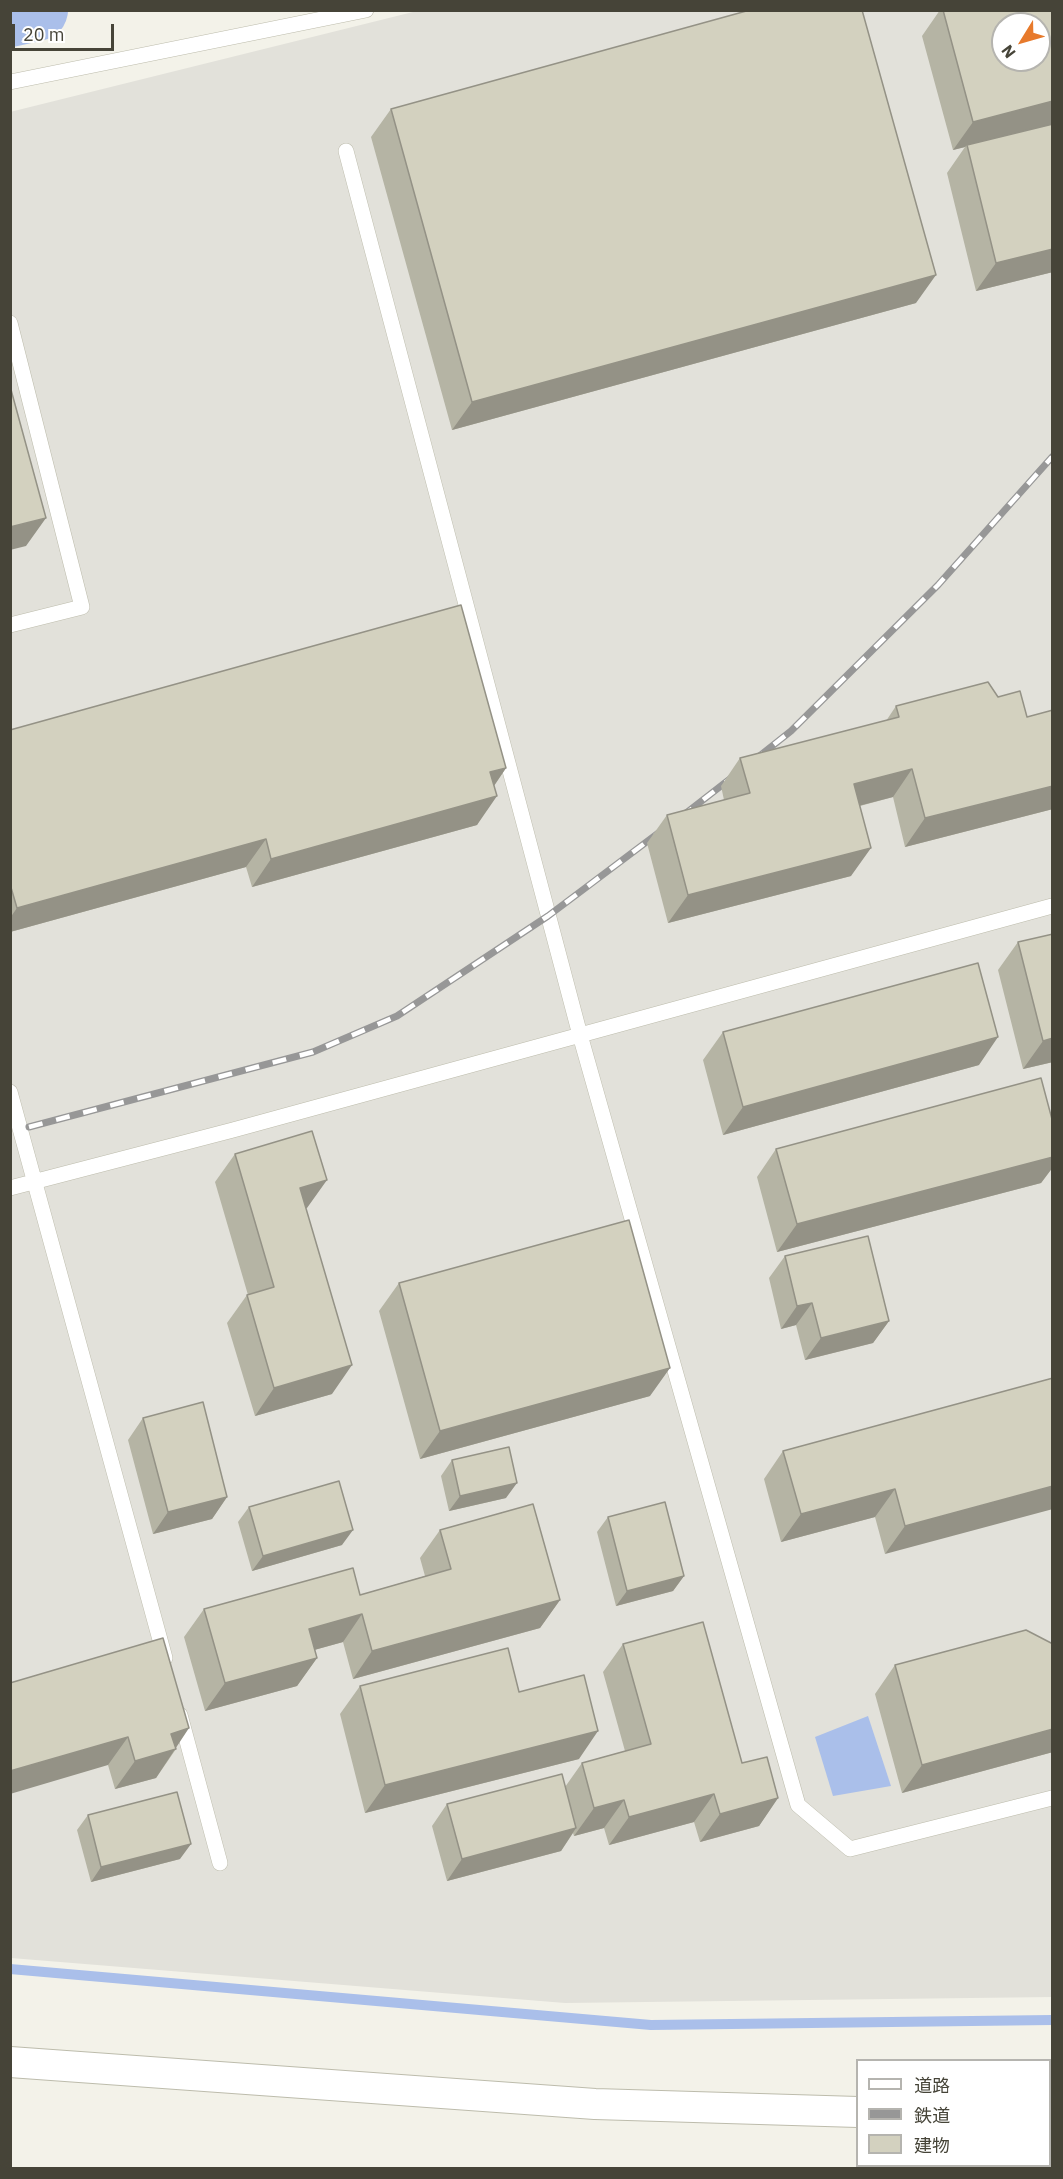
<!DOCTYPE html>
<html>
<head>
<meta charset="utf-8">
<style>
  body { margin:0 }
  #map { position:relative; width:1063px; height:2179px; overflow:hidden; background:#f3f2e9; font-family:"IBM Plex Sans","Noto Sans JP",sans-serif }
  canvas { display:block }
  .frame { position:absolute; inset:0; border:12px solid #464438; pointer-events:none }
  .legend { position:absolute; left:856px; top:2059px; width:195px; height:108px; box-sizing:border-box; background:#fff; border:2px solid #b5b4af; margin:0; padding:8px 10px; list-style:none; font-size:18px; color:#464438 }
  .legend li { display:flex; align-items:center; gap:12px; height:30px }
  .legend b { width:30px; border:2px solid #b5b4af }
  .north { position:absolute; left:991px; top:12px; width:60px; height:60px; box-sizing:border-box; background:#fff; border:2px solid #b5b4af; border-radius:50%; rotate:233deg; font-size:16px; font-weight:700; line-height:24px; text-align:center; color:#464438 }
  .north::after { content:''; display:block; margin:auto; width:21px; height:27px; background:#e77a2c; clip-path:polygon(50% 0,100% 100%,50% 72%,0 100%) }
  .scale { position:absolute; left:12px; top:24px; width:102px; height:27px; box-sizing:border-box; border:3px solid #464438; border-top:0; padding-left:8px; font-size:18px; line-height:21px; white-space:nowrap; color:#464438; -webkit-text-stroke:4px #fff; paint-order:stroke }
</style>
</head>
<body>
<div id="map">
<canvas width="1063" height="2179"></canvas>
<div class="frame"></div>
<ul class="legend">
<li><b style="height:8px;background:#fff"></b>道路</li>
<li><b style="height:8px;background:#979797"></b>鉄道</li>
<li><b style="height:16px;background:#d3d1bf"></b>建物</li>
</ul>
<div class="north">N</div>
<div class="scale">20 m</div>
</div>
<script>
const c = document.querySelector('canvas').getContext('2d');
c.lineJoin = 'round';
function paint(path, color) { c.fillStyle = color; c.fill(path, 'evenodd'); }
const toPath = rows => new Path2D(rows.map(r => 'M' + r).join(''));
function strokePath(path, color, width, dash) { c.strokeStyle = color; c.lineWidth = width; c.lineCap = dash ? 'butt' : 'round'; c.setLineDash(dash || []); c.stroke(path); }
paint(toPath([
  [417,11,1052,11,1052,1997,565,2003,11,1958,10,112],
  [1003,24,1039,24,1039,60,1003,60]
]), '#e2e1da');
paint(toPath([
  [868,1716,891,1786,833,1796,815,1737]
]), '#aabfea');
strokePath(toPath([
  [10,1969,651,2025,1052,2020]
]), '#aabfea', 10);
strokePath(toPath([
  [10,16,37,10]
]), '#aabfea', 62);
const service = toPath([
  [10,82,366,10],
  [346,151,580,1035,798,1805,850,1849,1052,1798],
  [10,323,82,607,10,625],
  [10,1092,165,1658],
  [10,1188,233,1130,1052,906],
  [180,1715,220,1863]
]);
const minor = toPath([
  [10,2062,595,2104,858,2112],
  [1050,2104,1052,2104]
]);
strokePath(service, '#bdbcac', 16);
strokePath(minor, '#bdbcac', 32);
strokePath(service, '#fff', 15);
strokePath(minor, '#fff', 30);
const rail = toPath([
  [752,762,791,731,938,585,1052,457],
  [681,817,735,775],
  [29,1127,313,1052,397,1016,548,916,661,831]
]);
strokePath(rail, '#979797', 7);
strokePath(rail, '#fff', 4.5, [14]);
paint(toPath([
  [940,10,1053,10,1053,272,976,291,947,173,965,147,953,150,922,36],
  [391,109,916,303,452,430,371,137],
  [998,697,1027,717,1053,710,1053,809,905,847,893,797,860,806,851,876,668,923,647,843,667,815,724,800,721,786,740,758,886,721,896,706],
  [10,730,506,768,494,786,477,825,252,887,246,867,10,932],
  [1018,942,1053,1062,1023,1069,998,970],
  [723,1032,979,1065,723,1135,703,1060],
  [1053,1123,1053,1167,1041,1183,777,1252,757,1177,776,1149],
  [235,1154,307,1208,306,1208,332,1394,255,1416,227,1323,247,1295,248,1295,215,1182],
  [785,1256,889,1321,873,1343,805,1360,796,1325,781,1329,769,1278],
  [399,1283,650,1396,420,1459,379,1311],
  [1053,1378,885,1554,875,1517,781,1542,764,1479,783,1451],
  [143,1418,227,1497,212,1519,153,1534,128,1440],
  [452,1460,506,1498,449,1511,441,1476],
  [249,1507,342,1545,252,1571,238,1522],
  [608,1517,684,1576,673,1591,616,1606,597,1532],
  [440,1530,560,1600,540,1628,353,1679,343,1642,314,1650,317,1658,297,1686,205,1711,184,1637,204,1609,360,1595,425,1576,420,1558],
  [623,1644,778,1798,759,1826,700,1842,694,1822,609,1845,604,1828,574,1836,573,1833,561,1851,447,1881,432,1826,447,1804,565,1787,582,1763,625,1751,603,1672],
  [1053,1644,1053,1752,902,1793,875,1694,895,1665],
  [10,1683,175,1748,176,1749,156,1778,115,1789,108,1765],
  [360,1686,519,1692,579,1759,365,1813,340,1714],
  [88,1815,180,1859,91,1882,77,1830]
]), '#b5b4a4');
paint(toPath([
  [1053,101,1053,124,967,145,965,147,953,150,973,122],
  [1053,249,1053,272,976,291,996,263],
  [936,275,916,303,452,430,472,402],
  [46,518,26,546,10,550,10,527],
  [506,768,487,796,490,772],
  [912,769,893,797,835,812,854,784],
  [1053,786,1053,809,905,847,925,818],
  [497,796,477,825,252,887,271,859],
  [266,839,246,867,10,932,10,918,17,908],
  [871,848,851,876,668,923,688,895],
  [998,1037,979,1065,723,1135,743,1107],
  [1053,1038,1053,1062,1023,1069,1043,1041],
  [1053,1157,1053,1167,1041,1183,777,1252,797,1224],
  [327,1180,307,1208,280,1216,300,1188],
  [812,1303,796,1325,781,1329,797,1306],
  [889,1321,873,1343,805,1360,821,1338],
  [352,1365,332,1394,255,1416,274,1388],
  [670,1368,650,1396,420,1459,440,1431],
  [517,1483,506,1498,449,1511,460,1496],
  [1053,1486,1053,1509,885,1554,905,1526],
  [895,1489,875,1517,781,1542,801,1514],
  [227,1497,212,1519,153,1534,168,1512],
  [353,1530,342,1545,252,1571,263,1556],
  [684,1576,673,1591,616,1606,627,1591],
  [560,1600,540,1628,353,1679,372,1651],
  [362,1614,343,1642,289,1657,309,1629],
  [317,1658,297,1686,205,1711,225,1683],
  [189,1728,156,1778,115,1789,135,1761,171,1734],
  [1053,1729,1053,1752,902,1793,922,1765],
  [598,1731,579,1759,365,1813,385,1785],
  [128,1737,108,1765,10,1794,10,1771],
  [714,1794,694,1822,609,1845,629,1817],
  [778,1798,759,1826,700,1842,720,1814],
  [624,1800,604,1828,574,1836,594,1808],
  [576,1828,561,1851,447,1881,462,1859],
  [191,1844,180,1859,91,1882,101,1867]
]), '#949286');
const building = toPath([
  [750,10,862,10,936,275,472,402,391,109,750,10],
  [943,10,1053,10,1053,101,973,122,943,10],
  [1003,24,1039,24,1039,60,1003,60,1003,24],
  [1053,124,1053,249,996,263,967,145,1053,124],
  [10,386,46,518,10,527,10,386],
  [461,605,506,768,490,772,497,796,271,859,266,839,17,908,10,884,10,730,461,605],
  [988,682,998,697,1020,691,1027,717,1053,710,1053,786,925,818,912,769,854,784,871,848,688,895,667,815,750,793,740,758,899,717,896,706,988,682],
  [1053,934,1053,1038,1043,1041,1018,942,1053,934],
  [978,963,998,1037,743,1107,723,1032,978,963],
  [1041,1078,1053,1123,1053,1157,797,1224,776,1149,1041,1078],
  [312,1131,327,1180,300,1188,352,1365,274,1388,247,1295,274,1287,235,1154,312,1131],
  [629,1220,670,1368,440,1431,399,1283,629,1220],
  [868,1236,889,1321,821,1338,812,1303,797,1306,785,1256,868,1236],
  [1053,1378,1053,1486,905,1526,895,1489,801,1514,783,1451,1053,1378],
  [203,1402,227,1497,168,1512,143,1418,203,1402],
  [509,1447,517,1483,460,1496,452,1460,509,1447],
  [339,1481,353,1530,263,1556,249,1507,339,1481],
  [665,1502,684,1576,627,1591,608,1517,665,1502],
  [533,1504,560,1600,372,1651,362,1614,309,1629,317,1658,225,1683,204,1609,353,1568,360,1595,451,1569,440,1530,533,1504],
  [703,1622,742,1763,767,1757,778,1798,720,1814,714,1794,629,1817,624,1800,594,1808,582,1763,651,1744,623,1644,703,1622],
  [1026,1630,1053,1644,1053,1729,922,1765,895,1665,1026,1630],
  [163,1638,189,1728,171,1734,176,1749,135,1761,128,1737,10,1771,10,1683,163,1638],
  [508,1648,519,1692,584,1675,598,1731,385,1785,360,1686,508,1648],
  [562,1774,576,1828,462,1859,447,1804,562,1774],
  [177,1792,191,1844,101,1867,88,1815,177,1792]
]);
paint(building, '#d3d1bf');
strokePath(building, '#949286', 1.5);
</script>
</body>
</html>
